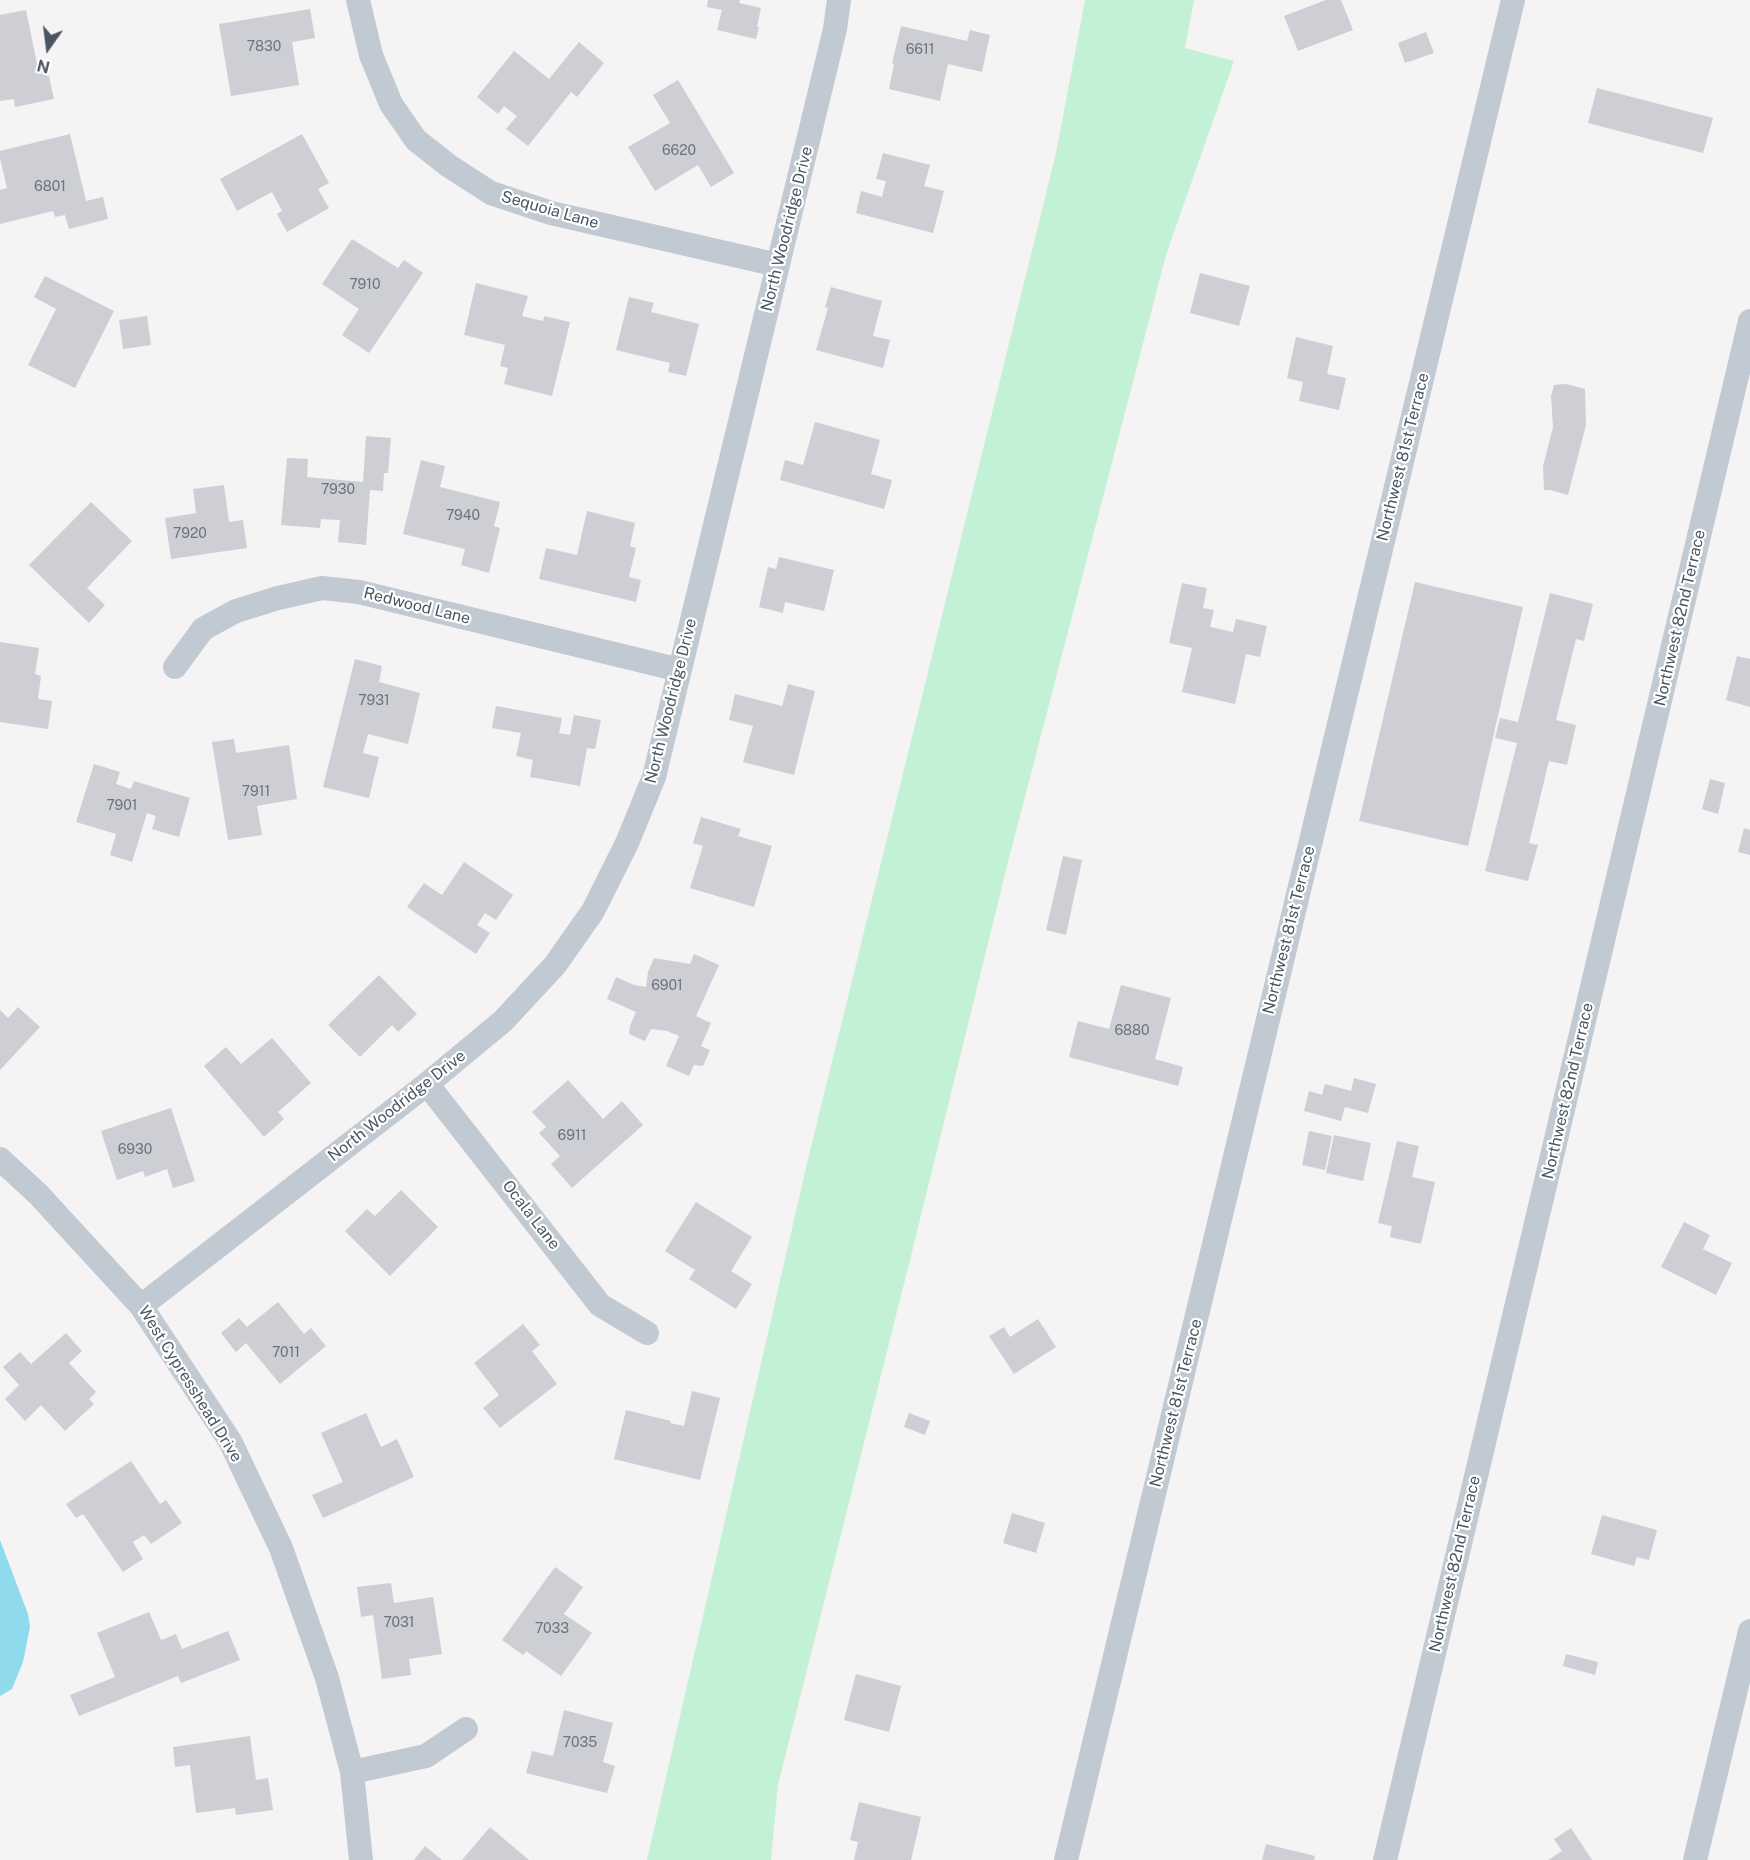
<!DOCTYPE html>
<html>
<head>
<meta charset="utf-8">
<style>
  body { margin:0 }
  #map { position:relative; width:1750px; height:1860px; overflow:hidden; background:#f5f3f3; font-family:"Public Sans",sans-serif }
  canvas { display:block }
  .north { position:absolute; left:18px; top:18px; width:60px; height:60px; -webkit-text-stroke:4px #fff; paint-order:stroke; rotate:194deg; font-size:16px; font-weight:700; line-height:24px; text-align:center; color:#4a5661 }
  .north::after { content:''; display:block; margin:auto; width:21px; height:27px; background:#4a5661; clip-path:polygon(50% 0,100% 100%,50% 72%,0 100%) }
</style>
</head>
<body>
<div id="map">
<canvas width="1750" height="1860"></canvas>
<div class="north">N</div>
</div>
<script>
const c = document.querySelector('canvas').getContext('2d');
c.lineJoin = 'round';
function paint(path, color) { c.fillStyle = color; c.fill(path, 'evenodd'); }
const toPath = rows => new Path2D(rows.map(r => 'M' + r).join(''));
function strokePath(path, color, width, dash) { c.strokeStyle = color; c.lineWidth = width; c.lineCap = dash ? 'butt' : 'round'; c.setLineDash(dash || []); c.stroke(path); }
function write(font, color, halo, rows, align = 'center') {
  c.font = font + ' "Public Sans",sans-serif'; c.lineWidth = 4.5; c.setLineDash([]); c.textBaseline = 'middle'; c.strokeStyle = halo; c.fillStyle = color; for (const [text, x, y, turn = 0] of rows) {
    c.save(); c.translate(x, y); c.rotate((+turn || 0) * Math.PI / 180); c.textAlign = isNaN(turn) ? turn : align; if (halo) c.strokeText(text, 0, 0); c.fillText(text, 0, 0); c.restore();
  }
}
paint(toPath([
  [1085,0,1194,0,1185,48,1234,61,1166,255,1008,862,910,1260,778,1785,771,1860,647,1860,808,1159,1056,153]
]), '#c3f1d5');
paint(toPath([
  [0,1540,28,1614,30,1627,23,1662,12,1689,0,1696]
]), '#90daee');
paint(toPath([
  [708,0,740,0,739,3,761,8,757,27,759,27,756,39,717,30,722,10,707,7],
  [1326,0,1341,0,1353,30,1298,51,1284,16],
  [310,9,315,38,292,42,299,85,231,96,219,24],
  [26,10,38,69,47,67,54,99,15,107,14,99,0,101,0,15],
  [901,26,967,41,970,30,990,35,982,72,948,64,940,101,889,89,894,64,892,63],
  [1426,32,1434,53,1405,63,1398,43],
  [579,42,604,63,577,97,571,92,528,146,506,129,517,116,504,106,498,114,477,97,514,51,549,79],
  [678,80,734,173,711,187,698,165,655,191,628,147,670,123,653,95],
  [1597,88,1713,118,1703,153,1588,123],
  [70,134,86,201,103,197,108,219,69,229,65,215,55,217,53,211,0,224,0,190,7,188,0,158,0,151],
  [302,134,329,183,318,189,329,208,287,232,277,214,282,211,272,192,237,211,220,179],
  [883,153,930,165,924,186,944,191,933,233,856,213,861,191,882,197,886,181,876,179],
  [352,239,398,268,404,260,423,273,369,353,342,335,359,309,322,284],
  [1200,273,1250,286,1239,326,1190,313],
  [45,276,114,311,75,388,28,365,56,309,34,297],
  [476,283,528,296,522,316,543,321,544,316,570,322,552,396,504,384,508,368,500,366,505,345,464,335],
  [831,287,882,301,873,336,890,340,883,368,816,350,828,308,825,307],
  [629,297,654,303,651,312,699,324,686,376,668,372,670,363,616,350],
  [147,316,151,345,123,349,119,320],
  [1296,337,1333,346,1327,374,1346,378,1339,410,1299,401,1303,382,1287,378],
  [1566,384,1585,389,1586,425,1568,495,1550,490,1544,490,1543,466,1553,427,1551,396,1554,385],
  [815,422,880,440,871,474,892,480,884,509,780,480,785,460,803,465],
  [366,436,391,438,388,473,384,473,383,491,370,490,366,545,338,542,340,520,321,519,320,528,281,525,287,458,308,459,307,477,363,482],
  [421,460,445,466,440,487,500,502,494,526,500,528,489,573,461,565,465,549,403,534],
  [224,485,229,522,243,520,247,548,171,559,165,518,196,513,193,489],
  [91,502,132,541,87,588,105,605,89,623,29,565],
  [587,511,635,523,630,546,636,548,629,577,641,580,636,602,539,579,546,548,577,555],
  [779,557,834,570,824,611,785,602,783,613,759,607,768,567,776,569],
  [1415,582,1523,607,1468,846,1359,821],
  [1182,583,1207,588,1203,608,1214,610,1210,627,1233,632,1236,619,1267,626,1260,657,1246,654,1235,704,1182,692,1192,648,1169,643],
  [1550,593,1593,604,1584,641,1576,639,1556,720,1576,725,1567,765,1549,761,1529,843,1538,845,1528,881,1485,871,1517,743,1495,738,1500,718,1518,722],
  [0,642,39,648,35,674,41,676,38,699,52,701,48,729,0,722],
  [1737,656,1750,659,1750,707,1726,700],
  [355,659,382,666,379,682,420,693,408,744,368,734,363,753,379,757,369,798,323,787],
  [788,684,815,691,794,775,743,762,753,726,729,720,735,694,782,706],
  [496,706,562,718,559,733,570,735,574,715,601,720,595,749,587,748,580,786,530,777,533,760,516,756,521,733,492,728],
  [234,739,236,753,289,745,297,799,257,806,262,835,228,840,212,742],
  [94,764,120,772,116,784,131,789,134,781,190,798,179,837,152,829,156,816,147,813,132,862,110,855,116,834,76,822],
  [1710,779,1725,783,1718,814,1702,809],
  [701,817,741,829,738,836,772,846,754,907,690,888,703,846,693,843],
  [1744,828,1750,830,1750,855,1738,852],
  [1063,856,1082,860,1066,935,1046,930],
  [464,862,513,895,496,920,485,913,477,925,490,933,476,954,407,907,424,883,442,895],
  [694,954,719,965,696,1016,711,1023,701,1046,710,1050,703,1066,694,1065,689,1076,666,1066,679,1036,667,1031,651,1029,645,1041,629,1034,630,1026,636,1012,607,999,616,977,634,985,646,987,648,972,654,958,690,964],
  [379,975,417,1014,398,1032,392,1025,360,1057,328,1025],
  [1121,985,1171,998,1155,1059,1183,1067,1178,1086,1069,1057,1078,1021,1109,1029],
  [18,1007,40,1027,0,1070,0,1010,8,1018],
  [272,1038,311,1083,278,1112,284,1119,264,1137,204,1066,226,1047,241,1064],
  [1354,1078,1376,1084,1368,1113,1345,1107,1341,1121,1304,1111,1309,1091,1322,1095,1325,1084,1351,1091],
  [568,1080,603,1119,622,1101,643,1125,572,1188,551,1164,560,1156,539,1133,546,1127,532,1112],
  [171,1108,195,1181,173,1188,167,1169,145,1177,143,1171,117,1180,101,1131],
  [1309,1131,1332,1136,1325,1170,1302,1165],
  [1334,1135,1371,1143,1363,1181,1326,1173],
  [1397,1141,1419,1146,1412,1177,1435,1182,1421,1244,1390,1237,1392,1226,1378,1223],
  [401,1190,438,1227,390,1276,345,1231,367,1209,375,1216],
  [696,1202,752,1237,731,1271,752,1284,736,1309,689,1279,695,1270,665,1251],
  [1684,1222,1710,1235,1703,1249,1732,1263,1716,1295,1661,1267],
  [278,1302,304,1334,311,1328,326,1346,280,1384,246,1343,236,1352,221,1333,239,1318,247,1327],
  [1038,1319,1056,1347,1014,1374,989,1336,1004,1327,1010,1337],
  [523,1324,540,1345,532,1351,557,1384,500,1428,483,1408,499,1395,474,1363],
  [66,1333,82,1351,69,1363,96,1392,89,1399,94,1404,65,1431,41,1405,25,1421,5,1399,19,1385,3,1367,20,1352,31,1364],
  [692,1391,720,1398,700,1480,614,1459,626,1410,671,1421,670,1423,684,1426],
  [366,1413,381,1447,397,1439,414,1477,323,1518,312,1495,343,1482,321,1433],
  [909,1413,930,1421,925,1435,904,1427],
  [131,1461,160,1504,166,1500,182,1523,151,1544,144,1535,133,1542,143,1559,123,1572,83,1514,76,1518,66,1504],
  [1012,1513,1045,1523,1036,1553,1003,1543],
  [1602,1515,1657,1530,1649,1560,1637,1557,1634,1566,1591,1554],
  [555,1567,583,1587,564,1614,592,1633,561,1676,526,1651,523,1655,502,1640],
  [391,1583,394,1603,433,1597,442,1654,409,1659,411,1675,382,1679,373,1615,361,1617,357,1587],
  [149,1612,161,1640,176,1634,182,1649,228,1631,240,1660,181,1683,178,1676,79,1716,70,1695,115,1677,97,1633],
  [1566,1654,1598,1662,1595,1675,1563,1666],
  [856,1674,901,1686,889,1732,844,1720],
  [564,1710,613,1723,603,1762,615,1766,607,1793,526,1773,532,1751,553,1756],
  [250,1736,256,1780,268,1778,273,1810,236,1815,235,1808,196,1813,190,1765,175,1767,173,1747],
  [859,1802,921,1817,911,1860,854,1860,858,1842,850,1840],
  [490,1827,529,1860,462,1860],
  [1571,1828,1592,1860,1548,1860,1562,1851,1554,1839],
  [1266,1844,1315,1856,1314,1860,1262,1860],
  [425,1846,442,1860,414,1860]
]), '#cdcfd5');
strokePath(toPath([
  [358,0,371,55,391,104,416,140,449,166,491,193,551,213,778,265],
  [175,667,203,629,236,611,278,598,322,588,359,592,680,670],
  [427,1084,600,1305,647,1333],
  [0,1159,38,1194,141,1306,230,1441,281,1548,327,1678,352,1772,361,1860],
  [141,1306,427,1084,503,1021,555,965,593,911,627,843,654,777,835,29,839,0],
  [352,1772,426,1756,466,1729],
  [1066,1860,1513,0],
  [1385,1860,1750,321],
  [1695,1860,1750,1631]
]), '#c1cad2', 24);
write('14px', '#6b747e', null, [
  ["7830",264,47],
  ["6611",920,50],
  ["6620",679,151],
  ["6801",50,187],
  ["7910",365,285],
  ["7930",338,490],
  ["7940",463,516],
  ["7920",190,534],
  ["7931",374,701],
  ["7911",256,792],
  ["7901",122,806],
  ["6901",667,986],
  ["6880",1132,1031],
  ["6911",572,1136],
  ["6930",135,1150],
  ["7011",286,1353],
  ["7031",399,1623],
  ["7033",552,1629],
  ["7035",580,1743]
]);
write('16px', '#4a5661', '#fff', [
  ["Sequoia Lane",550,210,16],
  ["North Woodridge Drive",787,229,-76],
  ["Northwest 81st Terrace",1403,457,-76],
  ["Redwood Lane",417,606,14],
  ["Northwest 82nd Terrace",1680,618,-77],
  ["North Woodridge Drive",671,701,-76],
  ["Northwest 81st Terrace",1289,930,-76],
  ["Northwest 82nd Terrace",1568,1091,-77],
  ["North Woodridge Drive",397,1106,-38],
  ["Ocala Lane",531,1215,52],
  ["West Cypresshead Drive",190,1384,58],
  ["Northwest 81st Terrace",1176,1403,-76],
  ["Northwest 82nd Terrace",1455,1564,-77]
]);
</script>
</body>
</html>
